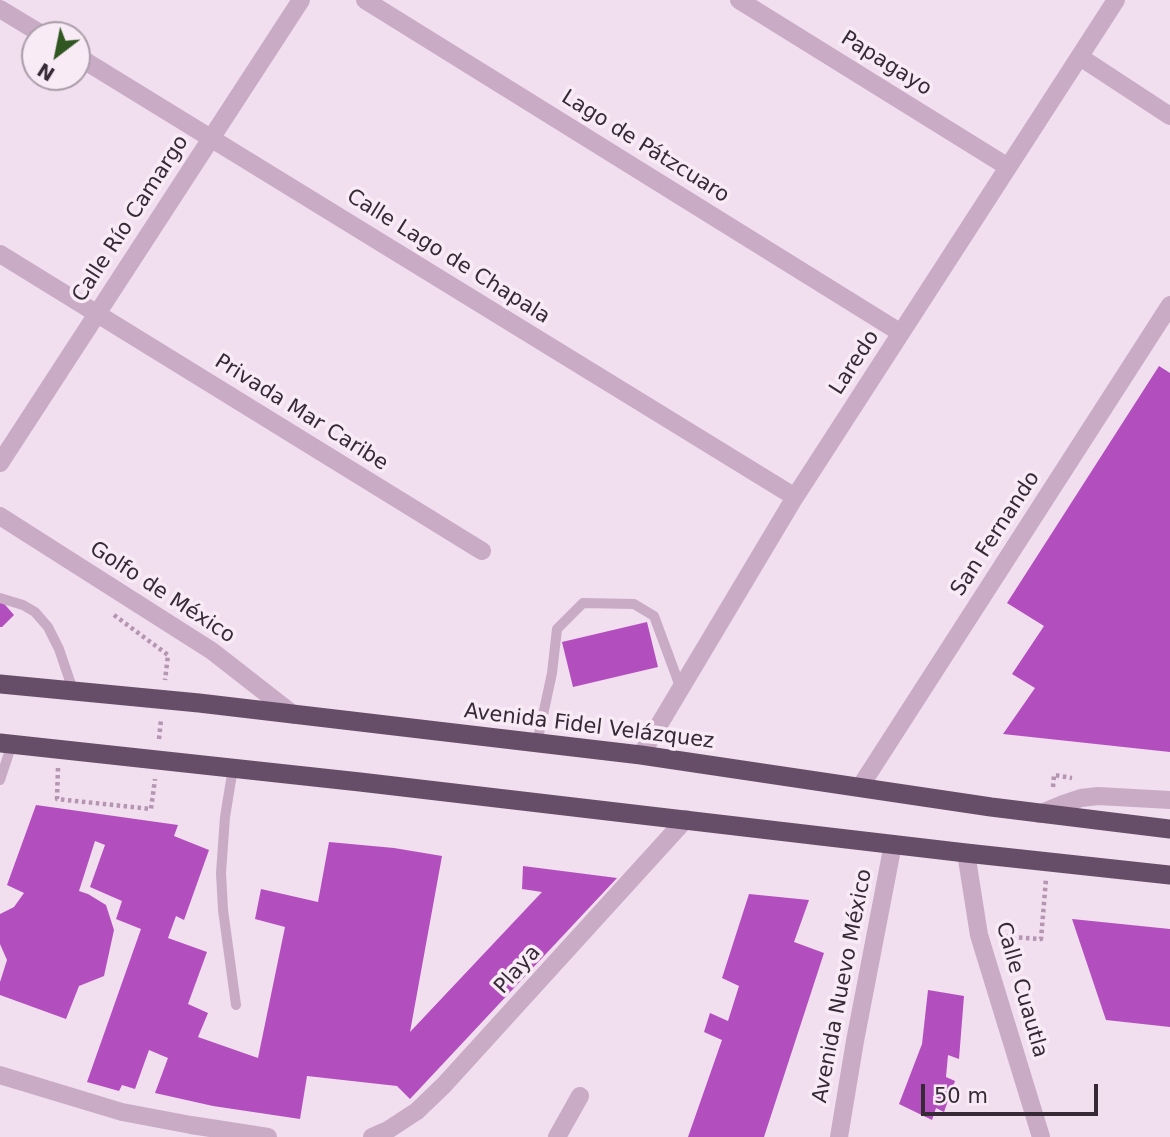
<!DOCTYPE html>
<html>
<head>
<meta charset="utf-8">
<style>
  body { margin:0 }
  #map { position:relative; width:1170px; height:1137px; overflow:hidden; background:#f1deee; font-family:"DejaVu Sans",sans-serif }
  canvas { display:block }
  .north { position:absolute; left:21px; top:21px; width:70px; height:70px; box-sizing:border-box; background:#f9ebf6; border:2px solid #ab9eaa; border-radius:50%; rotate:212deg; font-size:19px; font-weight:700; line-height:28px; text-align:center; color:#372a37 }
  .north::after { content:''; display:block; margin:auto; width:24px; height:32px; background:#305621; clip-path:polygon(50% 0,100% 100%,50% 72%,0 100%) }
  .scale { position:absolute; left:921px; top:1084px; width:177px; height:32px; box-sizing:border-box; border:4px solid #372a37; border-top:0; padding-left:9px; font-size:21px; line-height:24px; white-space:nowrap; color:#372a37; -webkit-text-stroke:5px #f9ebf6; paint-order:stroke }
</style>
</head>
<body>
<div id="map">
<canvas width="1170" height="1137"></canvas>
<div class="north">N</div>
<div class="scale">50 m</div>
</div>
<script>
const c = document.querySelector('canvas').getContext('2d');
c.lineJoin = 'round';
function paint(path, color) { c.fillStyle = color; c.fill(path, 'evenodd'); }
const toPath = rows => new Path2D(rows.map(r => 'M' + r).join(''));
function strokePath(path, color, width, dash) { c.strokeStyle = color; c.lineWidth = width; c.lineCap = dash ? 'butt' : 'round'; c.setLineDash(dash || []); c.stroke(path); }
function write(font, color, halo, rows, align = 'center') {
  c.font = font + ' "DejaVu Sans",sans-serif'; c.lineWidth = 7; c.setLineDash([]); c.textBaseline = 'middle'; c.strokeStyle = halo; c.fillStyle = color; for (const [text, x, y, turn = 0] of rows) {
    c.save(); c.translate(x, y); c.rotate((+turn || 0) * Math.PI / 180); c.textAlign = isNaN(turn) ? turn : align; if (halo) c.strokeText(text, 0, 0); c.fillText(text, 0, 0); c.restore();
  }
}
paint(toPath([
  [1159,366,1170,373,1170,752,1003,734,1035,688,1012,674,1044,626,1007,603],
  [0,599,14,615,2,627,0,627],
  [647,622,658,667,573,687,562,642],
  [36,805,178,825,174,836,209,850,184,920,176,916,168,938,207,952,188,1004,208,1013,198,1037,258,1058,285,927,255,919,261,889,318,902,329,842,394,848,442,856,410,1032,542,892,522,889,523,866,617,878,410,1099,397,1086,307,1076,300,1119,213,1106,155,1093,168,1058,149,1050,135,1089,122,1085,119,1091,87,1082,141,929,116,919,122,901,90,887,105,845,95,841,79,891,88,894,106,905,114,930,104,976,79,986,66,1019,0,995,0,982,7,960,0,944,0,914,14,907,24,893,7,885],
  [749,894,809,900,794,942,824,953,764,1137,688,1137,722,1040,704,1032,710,1013,728,1021,739,986,722,978],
  [1072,919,1170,929,1170,1027,1106,1020],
  [928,990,964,996,959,1059,948,1055,946,1077,955,1081,944,1112,936,1108,932,1120,899,1104,922,1044]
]), '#b34ebf');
strokePath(toPath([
  [114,615,168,655,165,680],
  [159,739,161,720],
  [58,768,57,799,151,809,155,779],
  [1053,787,1054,775,1072,778],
  [998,936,1041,939,1046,879]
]), '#b595b2', 4.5, [3.5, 3.5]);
strokePath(toPath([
  [0,598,23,605,35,612,48,627,59,649,73,690],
  [537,743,552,673,557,629,583,603,634,604,654,616,681,689],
  [233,768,225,817,221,873,223,910,236,1005],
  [0,780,12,744]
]), '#c9abc6', 10);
strokePath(toPath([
  [365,0,901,333],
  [739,0,1008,167],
  [0,9,43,35],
  [77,56,795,497],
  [1080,57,1170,116],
  [0,254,482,551],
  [0,463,301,0],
  [0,516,212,651,294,715],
  [641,755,795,497,1116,0],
  [860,787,1170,305],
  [966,853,979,935,1041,1137],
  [0,1075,122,1112,191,1125,268,1137],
  [372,1137,388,1130,417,1111,444,1085,686,819],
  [557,1137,580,1096]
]), '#c9abc6', 18);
strokePath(toPath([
  [1039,814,1063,804,1081,798,1098,796,1170,800],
  [839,1137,855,1041,893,844]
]), '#c9abc6', 18);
strokePath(toPath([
  [0,684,199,703,641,755,991,807,1170,829],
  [0,743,360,782,966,853,1170,875]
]), '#674e68', 19);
write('21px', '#372a37', '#f9ebf6', [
  ["Papagayo",886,64,32],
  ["Lago de Pátzcuaro",645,147,32],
  ["Calle Río Camargo",131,219,-57],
  ["Calle Lago de Chapala",448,257,32],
  ["Laredo",855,363,-57],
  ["Privada Mar Caribe",301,413,32],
  ["San Fernando",996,534,-57],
  ["Golfo de México",162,593,33],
  ["Avenida Fidel Velázquez",589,727,7],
  ["Playa",518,970,-48],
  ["Avenida Nuevo México",843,986,-79],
  ["Calle Cuautla",1021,990,74]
]);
</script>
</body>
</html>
